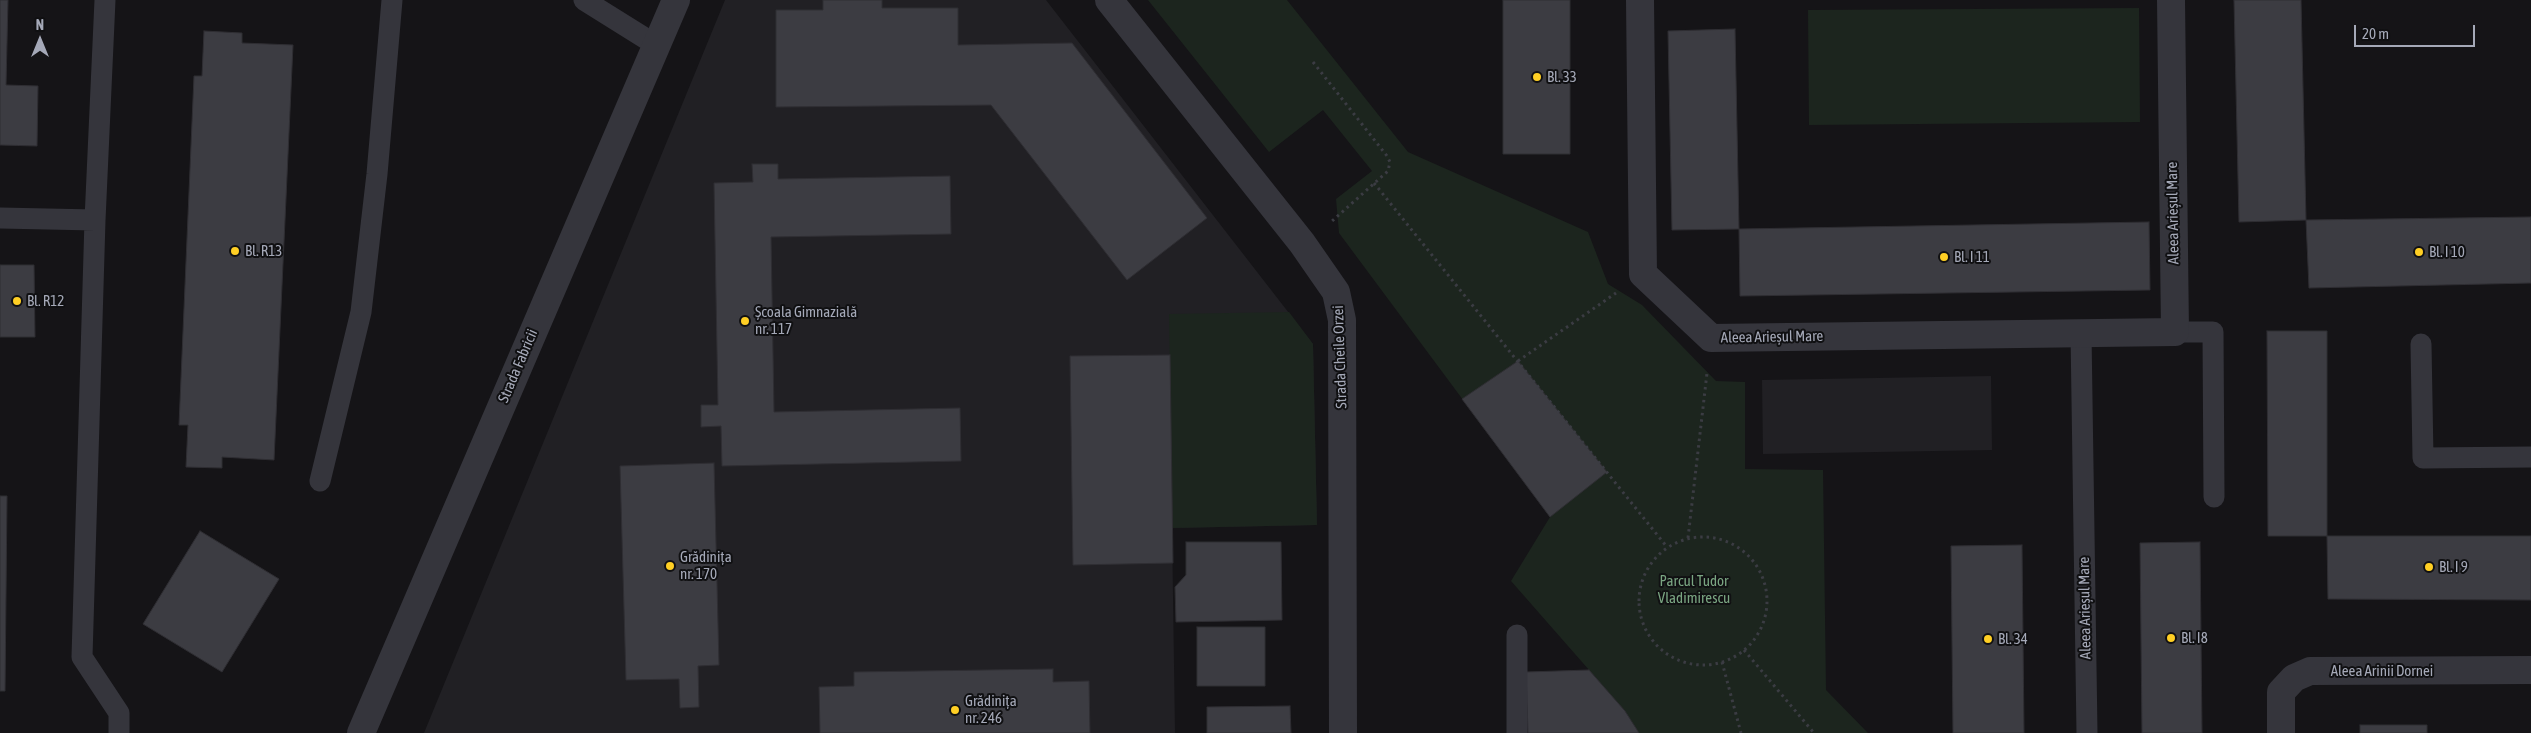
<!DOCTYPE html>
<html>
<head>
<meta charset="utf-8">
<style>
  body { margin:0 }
  #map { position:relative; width:2531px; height:733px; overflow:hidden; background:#151417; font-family:"Asap Condensed",sans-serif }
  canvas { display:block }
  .north { position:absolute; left:15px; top:15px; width:50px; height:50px; -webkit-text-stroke:4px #101012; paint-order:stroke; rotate:0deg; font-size:14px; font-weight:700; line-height:20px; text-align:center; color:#a5a9b8 }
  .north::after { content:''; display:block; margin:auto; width:18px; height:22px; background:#a5a9b8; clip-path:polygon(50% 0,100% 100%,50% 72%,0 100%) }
  .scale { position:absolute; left:2354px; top:25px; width:121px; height:22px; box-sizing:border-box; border:2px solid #a5a9b8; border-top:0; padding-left:6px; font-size:15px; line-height:18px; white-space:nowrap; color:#a5a9b8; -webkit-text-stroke:4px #101012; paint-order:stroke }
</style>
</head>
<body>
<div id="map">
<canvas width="2531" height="733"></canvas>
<div class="north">N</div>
<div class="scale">20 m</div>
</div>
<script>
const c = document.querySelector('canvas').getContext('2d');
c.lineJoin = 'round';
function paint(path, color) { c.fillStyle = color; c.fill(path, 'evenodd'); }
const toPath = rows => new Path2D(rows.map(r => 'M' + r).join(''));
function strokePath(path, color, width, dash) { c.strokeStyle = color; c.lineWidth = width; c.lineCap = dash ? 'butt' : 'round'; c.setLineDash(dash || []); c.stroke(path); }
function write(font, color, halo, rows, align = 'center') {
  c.font = font + ' "Asap Condensed",sans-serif'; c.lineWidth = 4; c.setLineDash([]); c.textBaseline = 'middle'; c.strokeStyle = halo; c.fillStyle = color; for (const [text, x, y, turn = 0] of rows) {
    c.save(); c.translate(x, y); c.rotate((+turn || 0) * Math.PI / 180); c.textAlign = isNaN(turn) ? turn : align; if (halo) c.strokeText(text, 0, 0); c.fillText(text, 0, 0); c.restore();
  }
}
paint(toPath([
  [725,0,1046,0,1313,344,1317,525,1172,528,1175,733,424,733],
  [1991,376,1992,450,1763,454,1762,380]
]), '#212024');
paint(toPath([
  [1148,0,1287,0,1408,152,1588,232,1608,284,1642,305,1716,381,1745,382,1745,469,1823,470,1826,690,1868,733,1639,733,1625,711,1511,581,1550,517,1339,233,1336,199,1372,171,1323,110,1269,152],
  [2139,8,2140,122,1809,125,1808,10],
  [1289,312,1313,344,1317,525,1172,528,1169,314]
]), '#1c251e');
const building = toPath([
  [0,0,8,0,6,85,38,86,37,146,0,145,0,0],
  [823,0,882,0,882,8,958,8,958,45,1072,43,1207,218,1127,280,991,105,776,107,776,10,823,10,823,0],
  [1503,0,1570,0,1570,154,1503,154,1503,0],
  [2234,0,2301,0,2306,220,2239,222,2234,0],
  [1735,29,1739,229,1672,230,1668,31,1735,29],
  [204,31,242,33,242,43,293,45,274,460,222,457,222,468,186,467,188,425,179,425,194,76,202,76,204,31],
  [752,164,778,164,778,179,950,176,951,234,771,237,774,412,960,408,961,461,722,466,721,426,701,427,701,405,718,405,714,183,753,182,752,164],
  [2531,217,2531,283,2309,288,2306,220,2531,217],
  [2149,222,2150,290,1740,296,1739,229,2149,222],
  [0,265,34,265,35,337,0,337,0,265],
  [2267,331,2327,331,2327,536,2268,536,2267,331],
  [1170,355,1173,563,1073,565,1070,356,1170,355],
  [1518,361,1607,472,1550,517,1462,399,1518,361],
  [714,463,719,665,698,666,699,707,680,708,679,679,626,680,620,466,714,463],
  [0,496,7,496,5,691,0,691,0,496],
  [200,531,279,579,222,672,143,624,200,531],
  [2327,536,2531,536,2531,600,2328,599,2327,536],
  [1186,542,1281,542,1282,620,1176,622,1175,587,1186,575,1186,542],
  [2200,542,2202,733,2142,733,2140,543,2200,542],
  [2022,545,2024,733,1953,733,1951,546,2022,545],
  [1197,627,1265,627,1265,686,1197,686,1197,627],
  [1053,669,1053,682,1089,681,1090,733,820,733,819,687,854,686,854,672,1053,669],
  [1589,670,1625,711,1639,733,1528,733,1526,672,1589,670],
  [1290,706,1291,733,1207,733,1207,707,1290,706],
  [2360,725,2427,725,2427,733,2360,733,2360,725]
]);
paint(building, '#3c3c42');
strokePath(building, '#2f2e33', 1);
strokePath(toPath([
  [1313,62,1387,156,1390,162,1388,171,1331,222],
  [1374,183,1667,547],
  [1518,361,1616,293],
  '1639 601a64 64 0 1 1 128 0a64 64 0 1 1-128 0Z',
  [1688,538,1707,373],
  [1744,650,1814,733],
  [1722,662,1741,733]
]), '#3b3c43', 3, [2.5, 4]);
strokePath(toPath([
  [105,0,95,220,82,657,119,713,119,733],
  [584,0,656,45],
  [0,218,95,220],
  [2175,332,2213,332,2214,497],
  [2081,333,2087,733],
  [2421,344,2423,458,2531,457],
  [320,481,361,312,377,174,392,0],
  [1517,635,1517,733]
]), '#35353c', 21);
strokePath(toPath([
  [1109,0,1302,243,1336,292,1342,320,1343,733],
  [1640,0,1643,274,1711,338,2175,332,2171,0],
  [361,733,676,0],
  [2281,733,2281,692,2294,678,2310,671,2531,670]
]), '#35353c', 28);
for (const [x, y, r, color] of [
  [1537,77,5,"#ffcf24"],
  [235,251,5,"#ffcf24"],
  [2419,252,5,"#ffcf24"],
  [1944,257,5,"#ffcf24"],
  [17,301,5,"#ffcf24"],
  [745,321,5,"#ffcf24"],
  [670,566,5,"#ffcf24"],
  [2429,567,5,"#ffcf24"],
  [2171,638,5,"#ffcf24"],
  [1988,639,5,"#ffcf24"],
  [955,710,5,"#ffcf24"]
]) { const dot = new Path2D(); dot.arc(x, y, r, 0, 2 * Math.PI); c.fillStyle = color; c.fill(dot); strokePath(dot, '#101012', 2); }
write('15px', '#a5a9b8', '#101012', [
  ["Bl. 33",1547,77],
  ["Bl. R13",245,251],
  ["Bl. I 10",2429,252],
  ["Bl. I 11",1954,257],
  ["Bl. R12",27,301],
  ["Școala Gimnazială",755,312],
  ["nr. 117",755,329],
  ["Grădinița",680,557],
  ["nr. 170",680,574],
  ["Bl. I 9",2439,567],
  ["Bl. I8",2181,638],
  ["Bl. 34",1998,639],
  ["Grădinița",965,701],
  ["nr. 246",965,718]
], 'left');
write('15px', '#a5a9b8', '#101012', [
  ["Aleea Arieșul Mare",2173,213,-91],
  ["Aleea Arieșul Mare",1772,337,-1],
  ["Strada Cheile Orzei",1340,357,-92],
  ["Strada Fabricii",518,366,-67],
  ["Aleea Arieșul Mare",2085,608,-91],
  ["Aleea Arinii Dornei",2382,671]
]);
write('15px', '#7aa582', '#101012', [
  ["Parcul Tudor",1694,581],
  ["Vladimirescu",1694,598]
]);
</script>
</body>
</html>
